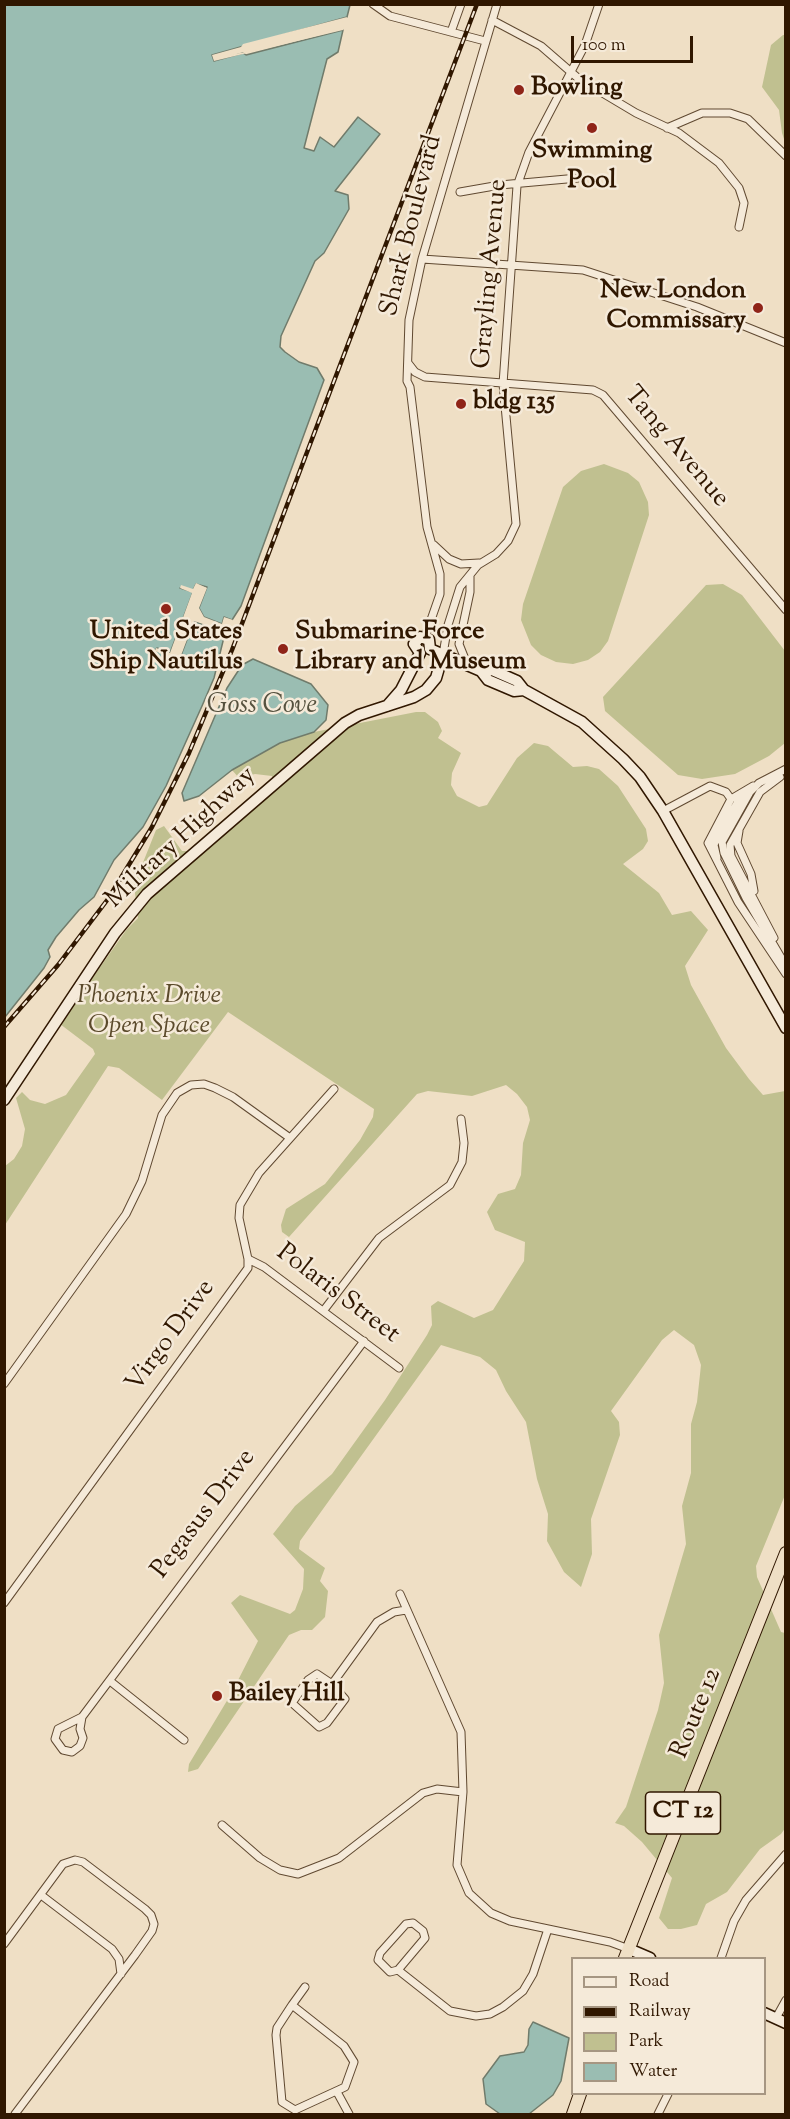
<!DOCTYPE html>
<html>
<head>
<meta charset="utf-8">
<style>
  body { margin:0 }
  #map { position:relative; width:790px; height:2119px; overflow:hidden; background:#efdfc5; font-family:"Sorts Mill Goudy",serif }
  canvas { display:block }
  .frame { position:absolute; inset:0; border:6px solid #301700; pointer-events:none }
  .legend { position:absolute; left:571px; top:1957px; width:195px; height:138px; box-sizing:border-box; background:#f5ead9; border:2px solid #a69682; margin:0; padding:8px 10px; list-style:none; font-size:18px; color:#301700 }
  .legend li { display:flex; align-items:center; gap:12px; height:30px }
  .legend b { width:30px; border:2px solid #a69682 }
  .scale { position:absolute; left:571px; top:36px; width:122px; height:27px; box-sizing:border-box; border:3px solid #301700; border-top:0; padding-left:8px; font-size:18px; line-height:21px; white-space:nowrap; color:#301700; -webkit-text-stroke:4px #f5ead9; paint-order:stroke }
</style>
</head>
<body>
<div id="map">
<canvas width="790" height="2119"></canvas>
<div class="frame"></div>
<ul class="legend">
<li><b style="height:8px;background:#f5ead9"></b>Road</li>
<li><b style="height:8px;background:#301700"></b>Railway</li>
<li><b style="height:16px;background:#c0c090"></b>Park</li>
<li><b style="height:16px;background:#9abdb2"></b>Water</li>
</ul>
<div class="scale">100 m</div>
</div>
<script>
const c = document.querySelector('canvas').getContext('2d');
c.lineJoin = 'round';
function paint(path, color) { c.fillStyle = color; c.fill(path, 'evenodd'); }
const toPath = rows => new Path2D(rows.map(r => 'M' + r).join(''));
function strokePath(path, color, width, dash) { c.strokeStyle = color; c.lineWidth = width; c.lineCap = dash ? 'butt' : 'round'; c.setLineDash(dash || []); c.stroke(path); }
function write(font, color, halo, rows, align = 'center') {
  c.font = font + ' "Sorts Mill Goudy",serif'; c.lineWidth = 5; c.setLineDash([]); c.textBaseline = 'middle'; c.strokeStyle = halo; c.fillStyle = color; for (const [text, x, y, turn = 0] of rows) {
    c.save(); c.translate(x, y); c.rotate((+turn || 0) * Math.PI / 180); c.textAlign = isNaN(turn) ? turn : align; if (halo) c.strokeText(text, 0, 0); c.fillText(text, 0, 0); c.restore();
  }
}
paint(toPath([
  [783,35,786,35,785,142,782,133,779,110,762,87,771,45],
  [604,464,628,473,639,482,648,502,649,515,608,641,600,652,588,660,573,664,556,662,541,655,531,645,521,620,523,604,563,487,581,471],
  [723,584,742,595,785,651,785,743,769,756,735,774,702,779,678,775,605,711,603,697,706,585],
  [416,712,425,712,438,722,442,731,438,738,461,753,452,773,451,785,457,796,479,807,487,805,517,758,534,743,548,746,573,767,587,766,599,769,618,786,646,829,648,841,643,849,623,864,659,893,672,915,691,911,708,930,685,966,691,985,726,1048,749,1079,763,1095,785,1091,785,1495,756,1566,757,1577,781,1632,785,1633,786,1827,781,1834,760,1849,727,1892,706,1904,697,1925,681,1929,668,1929,659,1918,672,1878,642,1842,624,1826,615,1823,626,1807,658,1710,664,1683,659,1635,686,1544,682,1506,691,1473,691,1424,697,1402,701,1365,694,1345,674,1330,662,1340,611,1411,619,1422,620,1435,591,1519,592,1554,581,1587,564,1572,547,1541,548,1514,537,1479,526,1422,506,1391,496,1370,480,1357,441,1345,300,1541,299,1549,325,1568,320,1581,328,1591,325,1617,312,1630,301,1630,289,1635,198,1769,188,1772,189,1764,231,1694,258,1641,231,1603,240,1595,290,1614,295,1610,303,1589,304,1569,273,1534,295,1506,332,1474,385,1400,427,1335,432,1325,431,1306,438,1301,474,1318,493,1310,524,1261,525,1242,495,1230,487,1212,498,1194,515,1189,521,1175,523,1143,530,1120,527,1107,517,1094,506,1085,472,1096,428,1091,417,1094,289,1237,282,1232,281,1225,286,1209,325,1184,360,1140,373,1117,374,1109,228,1012,162,1100,119,1068,108,1066,5,1225,5,1166,14,1159,22,1146,25,1129,16,1098,22,1092,30,1100,45,1104,66,1095,95,1054,93,1049,60,1024,127,929,138,918,134,885,156,830,164,826,182,851,202,851,273,790,272,776,255,774,239,778,232,770,280,743,314,732]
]), '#c0c090');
const water = toPath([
  [5,5,350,5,347,17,212,55,214,61,243,53,246,55,343,30,338,52,327,59,304,148,314,151,320,137,334,147,358,117,380,134,335,191,348,195,349,209,324,253,315,261,281,336,280,347,285,352,299,362,317,368,324,380,241,606,232,620,224,617,222,624,204,617,199,608,207,587,196,584,193,590,180,588,193,592,170,653,157,648,155,650,169,656,166,662,177,666,194,621,225,633,214,678,202,706,166,786,143,827,114,860,94,897,79,910,56,937,48,950,50,957,44,968,5,1017,5,5],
  [253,659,311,684,328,705,326,720,314,732,280,743,232,770,199,796,184,801,182,793,227,688,242,665,253,659],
  [533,2022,569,2038,561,2081,553,2095,529,2114,500,2114,486,2104,483,2079,500,2056,524,2052,528,2045,529,2029,533,2022]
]);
paint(water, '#9abdb2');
strokePath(water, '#707b6b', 1.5);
paint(toPath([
  [347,17,346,21,216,57,246,52,344,27,343,30,214,61,212,55,241,47,243,44],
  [196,583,207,588,199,608,204,617,222,624,224,617,233,620,232,623,226,621,222,627,202,619,196,607,203,589,198,587,170,661,176,663,193,618,228,632,194,621,177,666,166,662,168,656,155,651,156,648,170,653,192,593,180,588,181,585,193,589]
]), '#efdfc5');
const street = toPath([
  [373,4,390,16,485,41],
  [492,20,541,46,579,79,636,113,679,133,719,163,739,188,744,203,739,227],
  [451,32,461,4],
  [667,128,702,113,730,113,748,119,786,156],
  [460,192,500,185,578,178],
  [422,259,583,270,697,307,786,343],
  [408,363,415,372,425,377,593,390,603,395,786,610],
  [434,545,449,559,461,564,479,563],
  [425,637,440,594,440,574,427,527,410,387,407,381,409,320,422,259,497,4],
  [443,654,448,625,460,587,478,565,496,554,508,541,516,524,503,384,517,186,529,152,585,45,599,4],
  [467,664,459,644,470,592,470,575],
  [786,769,759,783,750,792,722,842,724,853,746,898,786,966],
  [753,786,731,799,708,843,738,902,786,974],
  [663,811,710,786,726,792,731,799],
  [739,831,737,843,751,874,754,891],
  [717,858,714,845,717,837,743,793],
  [774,938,731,856,730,845,760,792,780,777],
  [248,1259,264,1267,399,1368],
  [324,1310,379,1238,450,1185,462,1162,464,1143,461,1119],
  [4,1384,126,1214,142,1181,162,1115,177,1093,191,1085,204,1084,215,1088,233,1097,290,1138],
  [400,1594,461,1732,463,1792,457,1865,469,1893,491,1913,510,1921,610,1942,629,1949],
  [4,1603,248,1268,248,1259,239,1218,240,1205,259,1173,334,1089],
  [317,1674,332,1684,345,1699,327,1723,319,1727,292,1703,308,1680,317,1674],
  [110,1681,184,1740],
  [332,1684,377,1622,394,1612,406,1610],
  [82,1717,364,1341],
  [82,1717,80,1729,83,1738,80,1746,72,1752,63,1750,55,1739,58,1729,82,1717],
  [222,1825,260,1858,280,1870,298,1874,339,1858,423,1793,437,1789,463,1792],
  [41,1895,112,1949,119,1959,121,1974],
  [4,1944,63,1864,75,1860,83,1862,145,1909,151,1915,154,1924,152,1931,135,1955,15,2114],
  [721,1958,734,1921,746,1900,786,1854],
  [398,1970,425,1938,423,1931,413,1923,406,1924,380,1953,378,1960,390,1972,398,1970,450,2011,476,2016,490,2014,503,2007,523,1991,533,1974,548,1929],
  [292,2005,344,2046,354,2062,345,2087,295,2110,282,2102,276,2035,277,2028,292,2005,305,1987],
  [776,2018,786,2000],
  [337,2092,349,2114],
  [658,2114,668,2094]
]);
const secondary = toPath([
  [430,649,481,671,492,670,517,681,524,690,582,722,623,759,640,777,663,811,786,1028],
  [420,653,414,644,420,637,429,640,430,649],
  [481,671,488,680,514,691,524,690],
  [387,706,401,690,420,653],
  [4,1100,115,933,147,894,345,723,359,715,414,697,426,690,436,678,443,654],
  [629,1949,650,1958],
  [764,2013,786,2023]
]);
const highway = toPath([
  [625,1958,786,1553],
  [573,2114,580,2094]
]);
strokePath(street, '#604931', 9);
strokePath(secondary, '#301700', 13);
strokePath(highway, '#301700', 14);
strokePath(street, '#f5ead9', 7);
strokePath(secondary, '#f5ead9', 10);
strokePath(highway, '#efdfc5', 12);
const rail = toPath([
  [4,1027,58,965,108,899,152,827,189,753,232,650,477,4]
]);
strokePath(rail, '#301700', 4.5);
strokePath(rail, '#f5ead9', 2, [7]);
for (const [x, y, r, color] of [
  [519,90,6,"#8f2418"],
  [592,128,6,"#8f2418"],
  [758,308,6,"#8f2418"],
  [461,404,6,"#8f2418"],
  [166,609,6,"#8f2418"],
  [283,649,6,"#8f2418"],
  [217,1696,6,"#8f2418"]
]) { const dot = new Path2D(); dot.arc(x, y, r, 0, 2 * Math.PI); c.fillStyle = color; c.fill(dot); strokePath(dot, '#f5ead9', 2); }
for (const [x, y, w] of [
  [683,1813,75]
]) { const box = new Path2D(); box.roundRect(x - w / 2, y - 21, w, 42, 4.5); c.fillStyle = '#f5ead9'; c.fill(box); strokePath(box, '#301700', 1.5); }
write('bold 24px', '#301700', null, [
  ["CT 12",683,1813]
]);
write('bold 26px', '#301700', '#f5ead9', [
  ["Bowling",531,90],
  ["Swimming",592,153,"center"],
  ["Pool",592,183,"center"],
  ["New London",746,293,"right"],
  ["Commissary",746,323,"right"],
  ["bldg 135",473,404],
  ["United States",166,634,"center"],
  ["Ship Nautilus",166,664,"center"],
  ["Submarine Force",295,634],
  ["Library and Museum",295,664],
  ["Bailey Hill",229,1696]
], 'left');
write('26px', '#301700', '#f5ead9', [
  ["Shark Boulevard",413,226,-76],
  ["Grayling Avenue",492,274,-85],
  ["Tang Avenue",675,448,50],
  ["Military Highway",182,839,-43],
  ["Polaris Street",337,1295,37],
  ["Virgo Drive",172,1337,-54],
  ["Pegasus Drive",205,1515,-53],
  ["Route 12",698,1714,-68]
]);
write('italic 26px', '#5b4a2b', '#f5ead9', [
  ["Phoenix Drive",149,998],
  ["Open Space",149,1028]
]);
write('italic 27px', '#55513e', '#f5ead9', [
  ["Goss Cove",262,707]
]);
</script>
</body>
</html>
